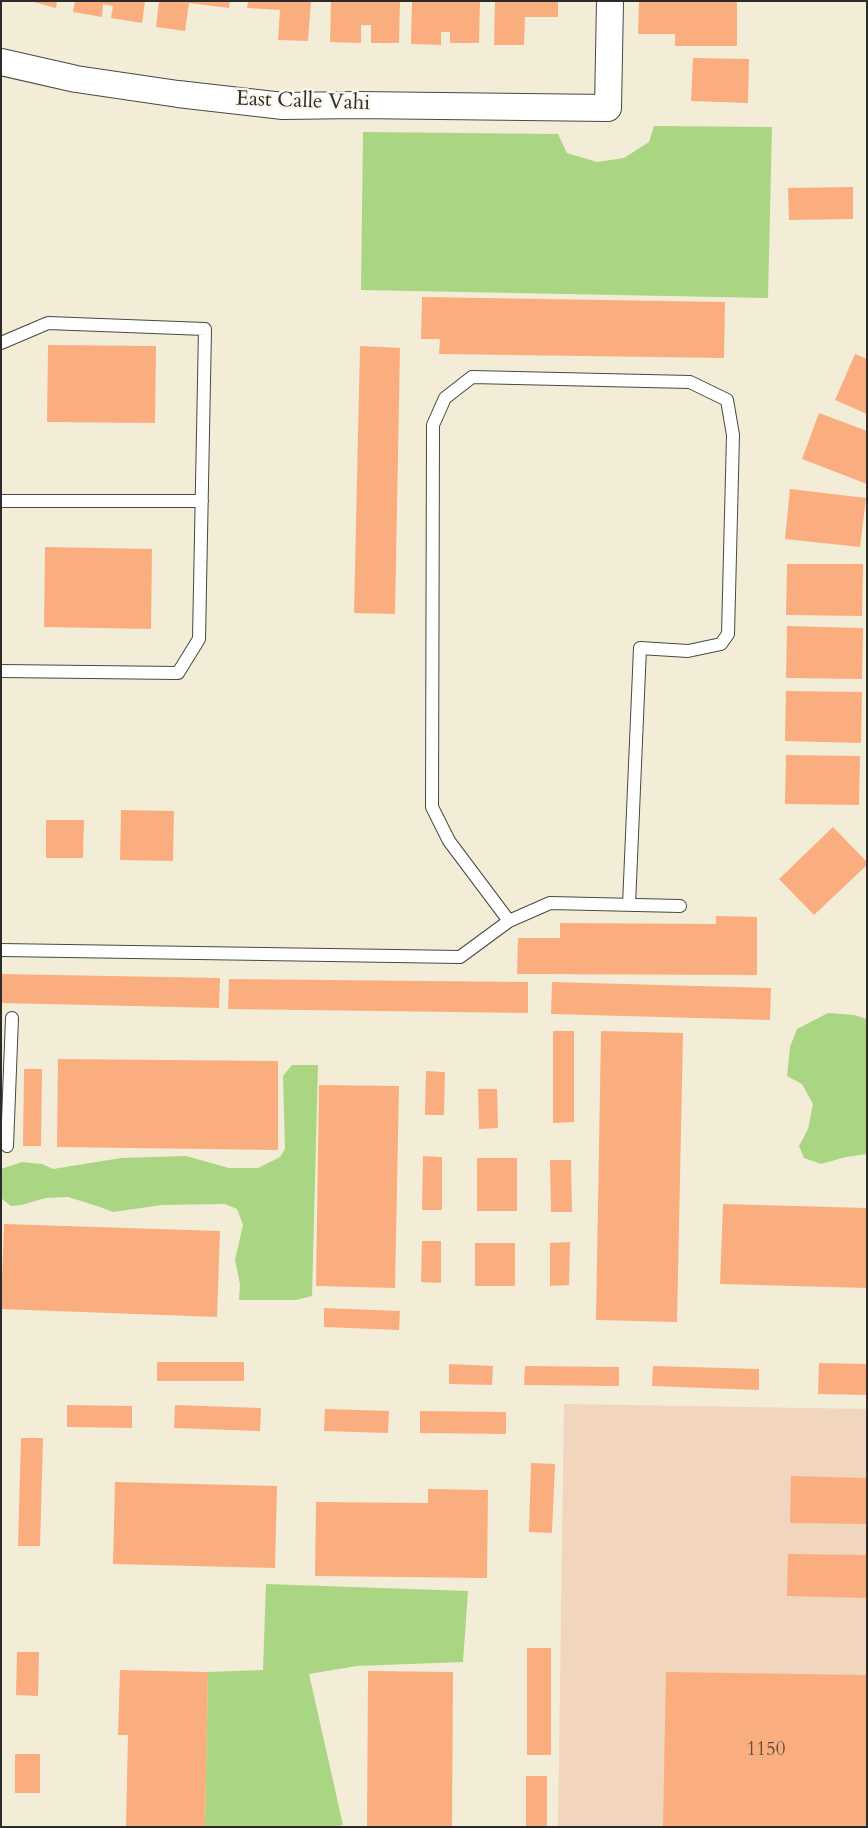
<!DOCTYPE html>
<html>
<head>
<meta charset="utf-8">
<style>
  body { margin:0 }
  #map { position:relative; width:868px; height:1828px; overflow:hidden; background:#f3edd7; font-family:Cardo,serif }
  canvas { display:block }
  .frame { position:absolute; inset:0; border:2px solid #2b2b2b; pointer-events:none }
</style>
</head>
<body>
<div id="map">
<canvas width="868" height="1828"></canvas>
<div class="frame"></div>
</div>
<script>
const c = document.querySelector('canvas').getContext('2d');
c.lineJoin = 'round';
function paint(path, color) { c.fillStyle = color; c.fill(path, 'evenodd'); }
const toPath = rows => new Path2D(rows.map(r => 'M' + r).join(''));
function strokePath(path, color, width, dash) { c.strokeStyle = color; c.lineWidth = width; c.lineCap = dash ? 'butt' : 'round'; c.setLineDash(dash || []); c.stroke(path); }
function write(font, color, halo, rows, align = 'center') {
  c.font = font + ' Cardo,serif'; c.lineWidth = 5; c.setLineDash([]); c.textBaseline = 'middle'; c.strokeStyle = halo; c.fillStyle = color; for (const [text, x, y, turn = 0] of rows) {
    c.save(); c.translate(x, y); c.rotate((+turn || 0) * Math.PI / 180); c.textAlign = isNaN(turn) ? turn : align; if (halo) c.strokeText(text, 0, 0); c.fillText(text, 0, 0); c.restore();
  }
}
paint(toPath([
  [564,1404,867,1409,867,1827,558,1827]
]), '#f1d5bd');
paint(toPath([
  [654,126,772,127,768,298,361,290,363,132,558,134,567,153,597,162,624,158,649,142],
  [828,1013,854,1015,867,1019,867,1154,846,1157,821,1164,804,1158,799,1146,808,1129,813,1104,802,1084,787,1076,790,1047,797,1029],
  [292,1065,318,1065,312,1296,296,1300,239,1300,240,1284,235,1260,243,1225,237,1209,225,1204,162,1205,113,1212,97,1206,68,1197,46,1198,21,1205,11,1206,1,1198,1,1169,22,1162,42,1164,53,1169,121,1158,186,1156,229,1168,258,1168,280,1157,285,1149,283,1076],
  [266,1584,468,1591,463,1662,357,1666,309,1674,343,1825,334,1827,205,1827,208,1672,263,1670]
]), '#aad683');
paint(toPath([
  [30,1,57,1,56,8],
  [75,1,145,1,142,23,111,18,113,6,103,4,102,17,73,12],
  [159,1,230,1,229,8,189,3,185,31,156,27],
  [248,1,311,1,308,41,278,40,280,10,247,8],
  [331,1,400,1,399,43,371,43,371,25,361,25,361,43,330,42],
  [412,1,480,1,479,43,450,43,450,32,441,32,441,45,411,44],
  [495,1,558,1,558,17,525,17,524,45,494,45],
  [639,1,737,1,737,46,675,46,675,34,638,34],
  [693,58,749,59,748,103,691,101],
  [853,187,853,219,789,220,788,188],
  [422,297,725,302,724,358,439,354,440,339,421,339],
  [48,345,156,346,155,423,47,422],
  [360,346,400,348,395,614,354,613],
  [855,354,867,359,867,414,835,400],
  [819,413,867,431,867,484,802,459],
  [790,489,866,498,860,547,785,539],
  [45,547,152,549,151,629,44,627],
  [787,564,863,564,862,616,786,615],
  [787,626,863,628,862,679,786,678],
  [786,691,862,692,861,743,785,741],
  [786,755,860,756,859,805,785,804],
  [121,810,174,811,173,861,120,860],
  [46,820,84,820,83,858,46,858],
  [833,827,867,862,867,865,814,915,779,879],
  [716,916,757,917,757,975,517,974,518,938,560,938,560,923,716,924],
  [1,974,220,978,219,1008,1,1003],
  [229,979,528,982,528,1013,228,1009],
  [552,982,771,988,770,1020,551,1014],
  [553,1031,574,1031,574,1122,553,1123],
  [601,1031,683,1033,677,1322,596,1320],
  [58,1059,278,1061,278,1150,57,1147],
  [24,1069,42,1069,41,1146,23,1146],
  [426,1071,445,1072,444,1115,425,1115],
  [319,1085,399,1086,395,1288,316,1286],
  [478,1089,497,1089,498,1128,479,1129],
  [423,1156,442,1157,442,1210,422,1210],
  [477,1158,517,1158,517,1211,477,1211],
  [550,1160,571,1160,572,1212,551,1212],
  [723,1204,867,1208,867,1288,720,1284],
  [4,1224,220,1231,217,1317,1,1309],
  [422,1241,441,1241,441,1283,421,1282],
  [570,1242,569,1285,550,1286,550,1243],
  [475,1243,515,1243,515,1286,475,1286],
  [324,1308,400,1311,399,1330,324,1327],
  [157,1362,244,1362,244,1381,157,1381],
  [819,1363,867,1364,867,1395,818,1394],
  [449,1364,493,1366,492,1385,449,1384],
  [525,1366,619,1367,619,1386,524,1385],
  [653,1366,759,1369,759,1390,652,1386],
  [67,1405,132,1406,132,1428,67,1427],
  [175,1405,261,1408,260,1431,174,1428],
  [325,1409,389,1411,388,1433,324,1431],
  [420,1411,506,1412,506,1434,420,1433],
  [21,1438,43,1438,40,1546,18,1546],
  [531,1463,555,1464,552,1533,529,1532],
  [791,1476,867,1478,867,1524,790,1523],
  [115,1482,277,1486,275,1568,113,1564],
  [428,1489,488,1490,487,1578,315,1576,316,1502,428,1503],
  [788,1554,867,1555,867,1598,787,1596],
  [527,1648,551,1648,551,1755,527,1755],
  [17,1652,39,1652,38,1696,16,1695],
  [120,1670,208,1672,205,1827,126,1827,128,1735,118,1735],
  [368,1671,453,1672,452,1827,367,1827],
  [666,1672,867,1675,867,1827,663,1827],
  [15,1754,40,1754,40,1793,15,1793],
  [526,1776,547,1776,547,1827,526,1827]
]), '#faae7f');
const lane = toPath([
  [1,343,48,323,205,329,199,639,178,673,1,671],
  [1,501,202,501],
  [509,921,449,841,432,807,433,425,445,398,472,377,690,382,727,400,733,435,728,634,721,644,688,651,640,648,629,905],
  [1,950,460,957,509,921,550,903,680,906],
  [7,1146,12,1018]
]);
const street = toPath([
  [1,62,76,79,178,94,283,106,357,105,608,108,610,1]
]);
strokePath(lane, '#494845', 14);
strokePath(street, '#494845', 28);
strokePath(lane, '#fff', 12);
strokePath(street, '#fff', 26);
write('19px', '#5f4c40', null, [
  ["1150",766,1751]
]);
write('21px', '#2b2b2b', '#fbf7ec', [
  ["East Calle Vahi",303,102,2]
]);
</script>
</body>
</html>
